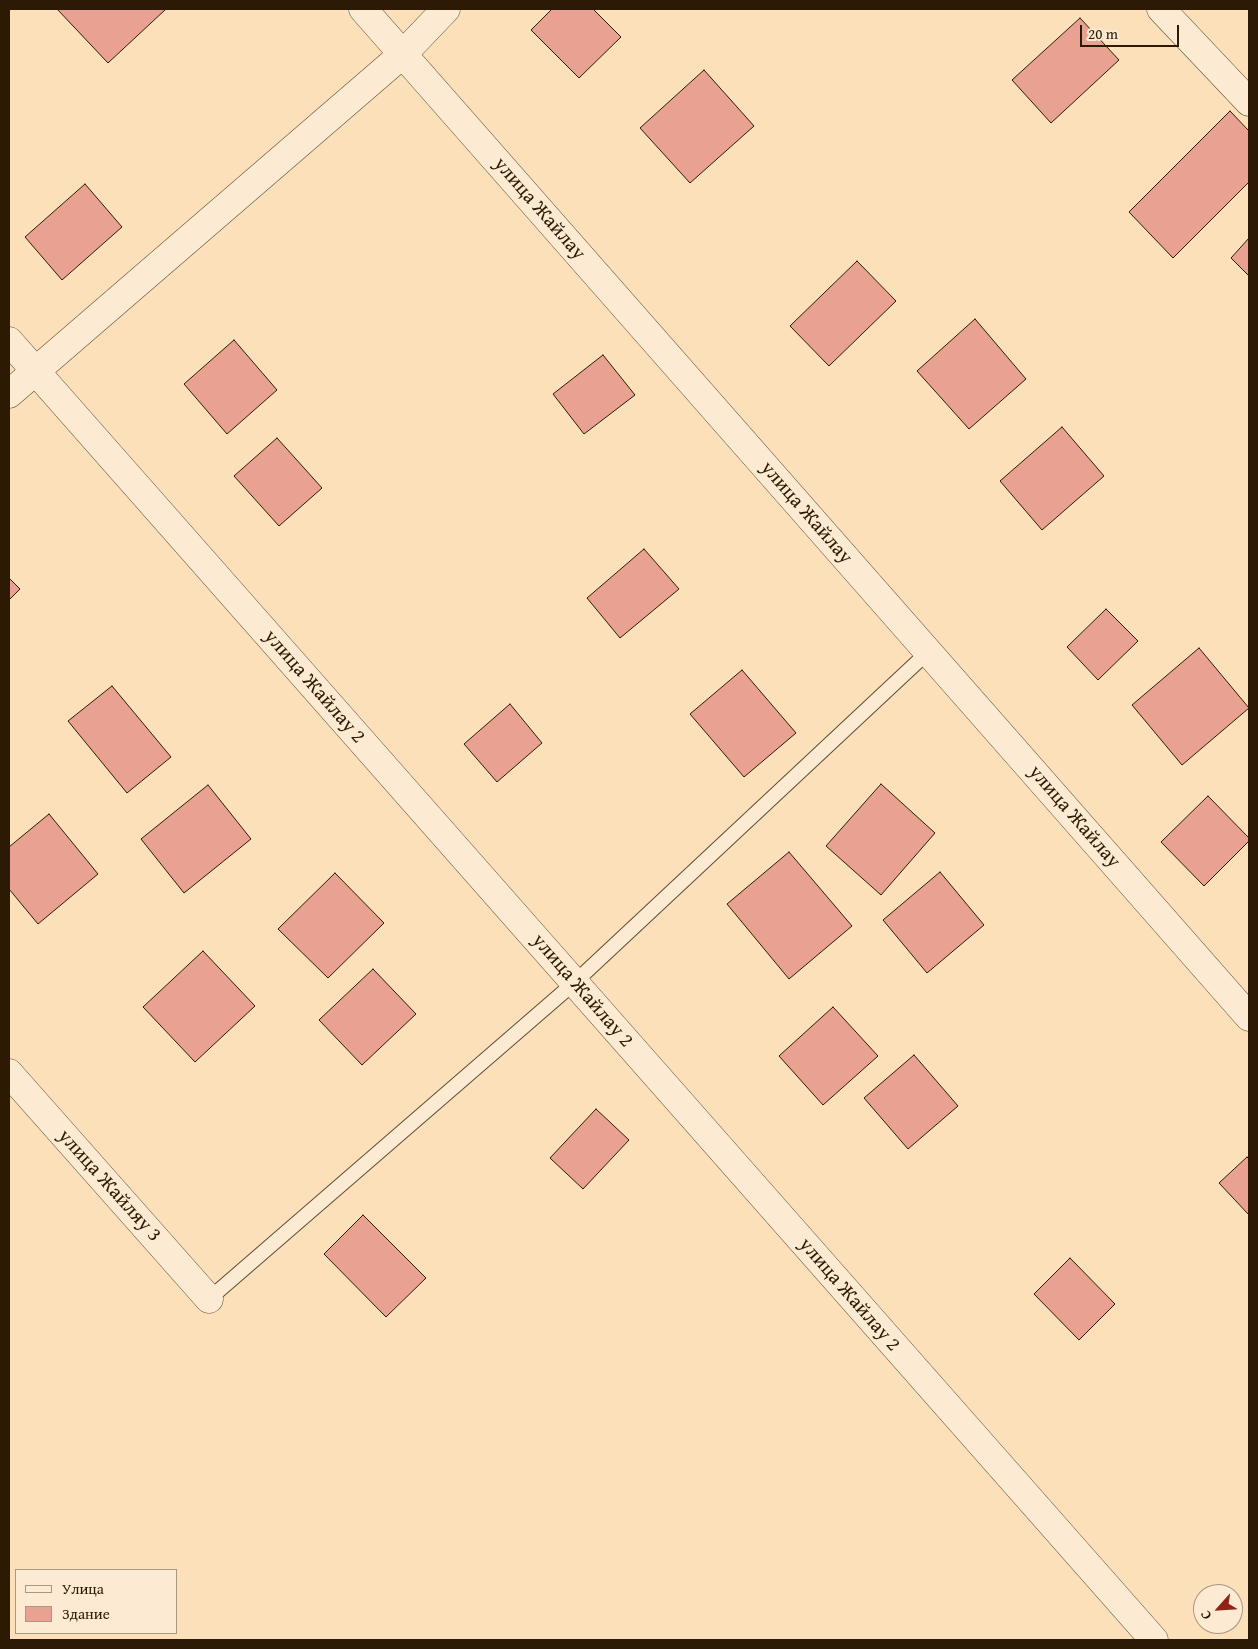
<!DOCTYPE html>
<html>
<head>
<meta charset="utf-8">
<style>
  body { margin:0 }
  #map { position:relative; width:1258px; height:1649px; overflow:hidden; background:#fbe0ba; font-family:"Gentium Book Plus",serif }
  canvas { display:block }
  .frame { position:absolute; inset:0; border:10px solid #2d1a04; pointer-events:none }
  .legend { position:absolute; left:15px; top:1569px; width:162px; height:65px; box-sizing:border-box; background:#fcebd2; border:1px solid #a99780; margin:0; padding:6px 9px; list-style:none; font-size:15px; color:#2d1a04 }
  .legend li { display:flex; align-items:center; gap:10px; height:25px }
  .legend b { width:25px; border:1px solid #a99780 }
  .north { position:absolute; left:1193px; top:1584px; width:50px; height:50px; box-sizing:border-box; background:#fcebd2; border:1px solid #a99780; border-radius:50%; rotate:244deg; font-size:14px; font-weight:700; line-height:20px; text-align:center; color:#2d1a04 }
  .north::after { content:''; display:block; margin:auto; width:18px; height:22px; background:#8f2418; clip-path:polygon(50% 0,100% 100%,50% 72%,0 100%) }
  .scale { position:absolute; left:1080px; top:25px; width:99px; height:22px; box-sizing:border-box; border:2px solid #2d1a04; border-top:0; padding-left:6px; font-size:15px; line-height:18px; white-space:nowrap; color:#2d1a04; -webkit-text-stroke:4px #fcebd2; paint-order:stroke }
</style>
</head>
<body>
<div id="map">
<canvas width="1258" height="1649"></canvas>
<div class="frame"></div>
<ul class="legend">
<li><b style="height:6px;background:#fcebd2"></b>Улица</li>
<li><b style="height:14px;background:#e9a291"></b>Здание</li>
</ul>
<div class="north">С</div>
<div class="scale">20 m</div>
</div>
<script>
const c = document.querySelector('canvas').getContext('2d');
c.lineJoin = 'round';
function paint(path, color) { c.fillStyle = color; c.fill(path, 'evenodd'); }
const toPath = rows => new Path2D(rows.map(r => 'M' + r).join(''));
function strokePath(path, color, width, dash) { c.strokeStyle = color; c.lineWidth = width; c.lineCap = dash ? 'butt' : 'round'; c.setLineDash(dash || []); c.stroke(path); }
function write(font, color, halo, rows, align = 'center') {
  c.font = font + ' "Gentium Book Plus",serif'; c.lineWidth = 5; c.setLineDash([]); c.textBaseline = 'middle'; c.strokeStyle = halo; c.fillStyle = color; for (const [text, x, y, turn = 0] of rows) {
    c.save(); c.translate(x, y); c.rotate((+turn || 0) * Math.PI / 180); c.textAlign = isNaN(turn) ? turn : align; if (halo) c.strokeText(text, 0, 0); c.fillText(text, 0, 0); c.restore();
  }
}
const building = toPath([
  [57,9,166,9,108,63,57,9],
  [552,9,593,9,621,37,579,78,531,30,552,9],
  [1080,18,1119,60,1051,123,1012,80,1080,18],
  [704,70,754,126,690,183,640,128,704,70],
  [1230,111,1249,131,1249,182,1173,258,1129,212,1230,111],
  [85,184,122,227,62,280,25,237,85,184],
  [1249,238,1249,276,1231,258,1249,238],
  [857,261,896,301,829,366,790,326,857,261],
  [975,319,1026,379,969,429,917,371,975,319],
  [234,340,277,390,227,434,184,384,234,340],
  [603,355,635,395,584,434,553,394,603,355],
  [1062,427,1104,476,1042,530,1000,481,1062,427],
  [277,438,322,488,279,526,234,476,277,438],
  [644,549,679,589,620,638,587,598,644,549],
  [9,578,20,589,9,600,9,578],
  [1106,609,1138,641,1098,680,1067,647,1106,609],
  [1199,648,1249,708,1182,765,1132,705,1199,648],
  [742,670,796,733,744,777,690,714,742,670],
  [112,686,171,757,127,793,68,721,112,686],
  [510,704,542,743,497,782,464,744,510,704],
  [881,784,935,833,881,895,826,846,881,784],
  [208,785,251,839,184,893,141,839,208,785],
  [1208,796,1249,838,1249,841,1204,886,1161,842,1208,796],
  [49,814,98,874,38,924,9,889,9,847,49,814],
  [789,852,852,926,789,979,727,904,789,852],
  [940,872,984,925,927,973,883,920,940,872],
  [335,873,384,923,328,978,278,929,335,873],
  [203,951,255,1006,195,1062,143,1007,203,951],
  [373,969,416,1014,362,1065,319,1020,373,969],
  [833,1007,878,1056,823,1105,779,1056,833,1007],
  [914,1055,958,1106,908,1149,864,1098,914,1055],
  [596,1109,629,1140,583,1189,550,1158,596,1109],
  [1247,1157,1249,1159,1249,1215,1219,1183,1247,1157],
  [363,1215,426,1278,386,1317,324,1254,363,1215],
  [1070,1258,1115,1304,1079,1340,1034,1294,1070,1258]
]);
paint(building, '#e9a291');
strokePath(building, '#2d1a04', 1);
const lane = toPath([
  [209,1299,574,983,928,652]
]);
const street = toPath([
  [363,9,1249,1017],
  [1161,9,1249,102],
  [9,341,1154,1640],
  [9,394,403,54,446,9],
  [9,1073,209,1299]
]);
strokePath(lane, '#604c32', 16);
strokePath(street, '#604c32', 29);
strokePath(lane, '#fcebd2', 14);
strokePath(street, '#fcebd2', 28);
write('20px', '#2d1a04', '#fcebd2', [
  ["улица Жайлау",539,209,49],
  ["улица Жайлау",806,513,49],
  ["улица Жайлау 2",314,687,49],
  ["улица Жайлау",1074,817,49],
  ["улица Жайлау 2",582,991,49],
  ["улица Жайляу 3",109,1186,48],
  ["улица Жайлау 2",849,1295,49]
]);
</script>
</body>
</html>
